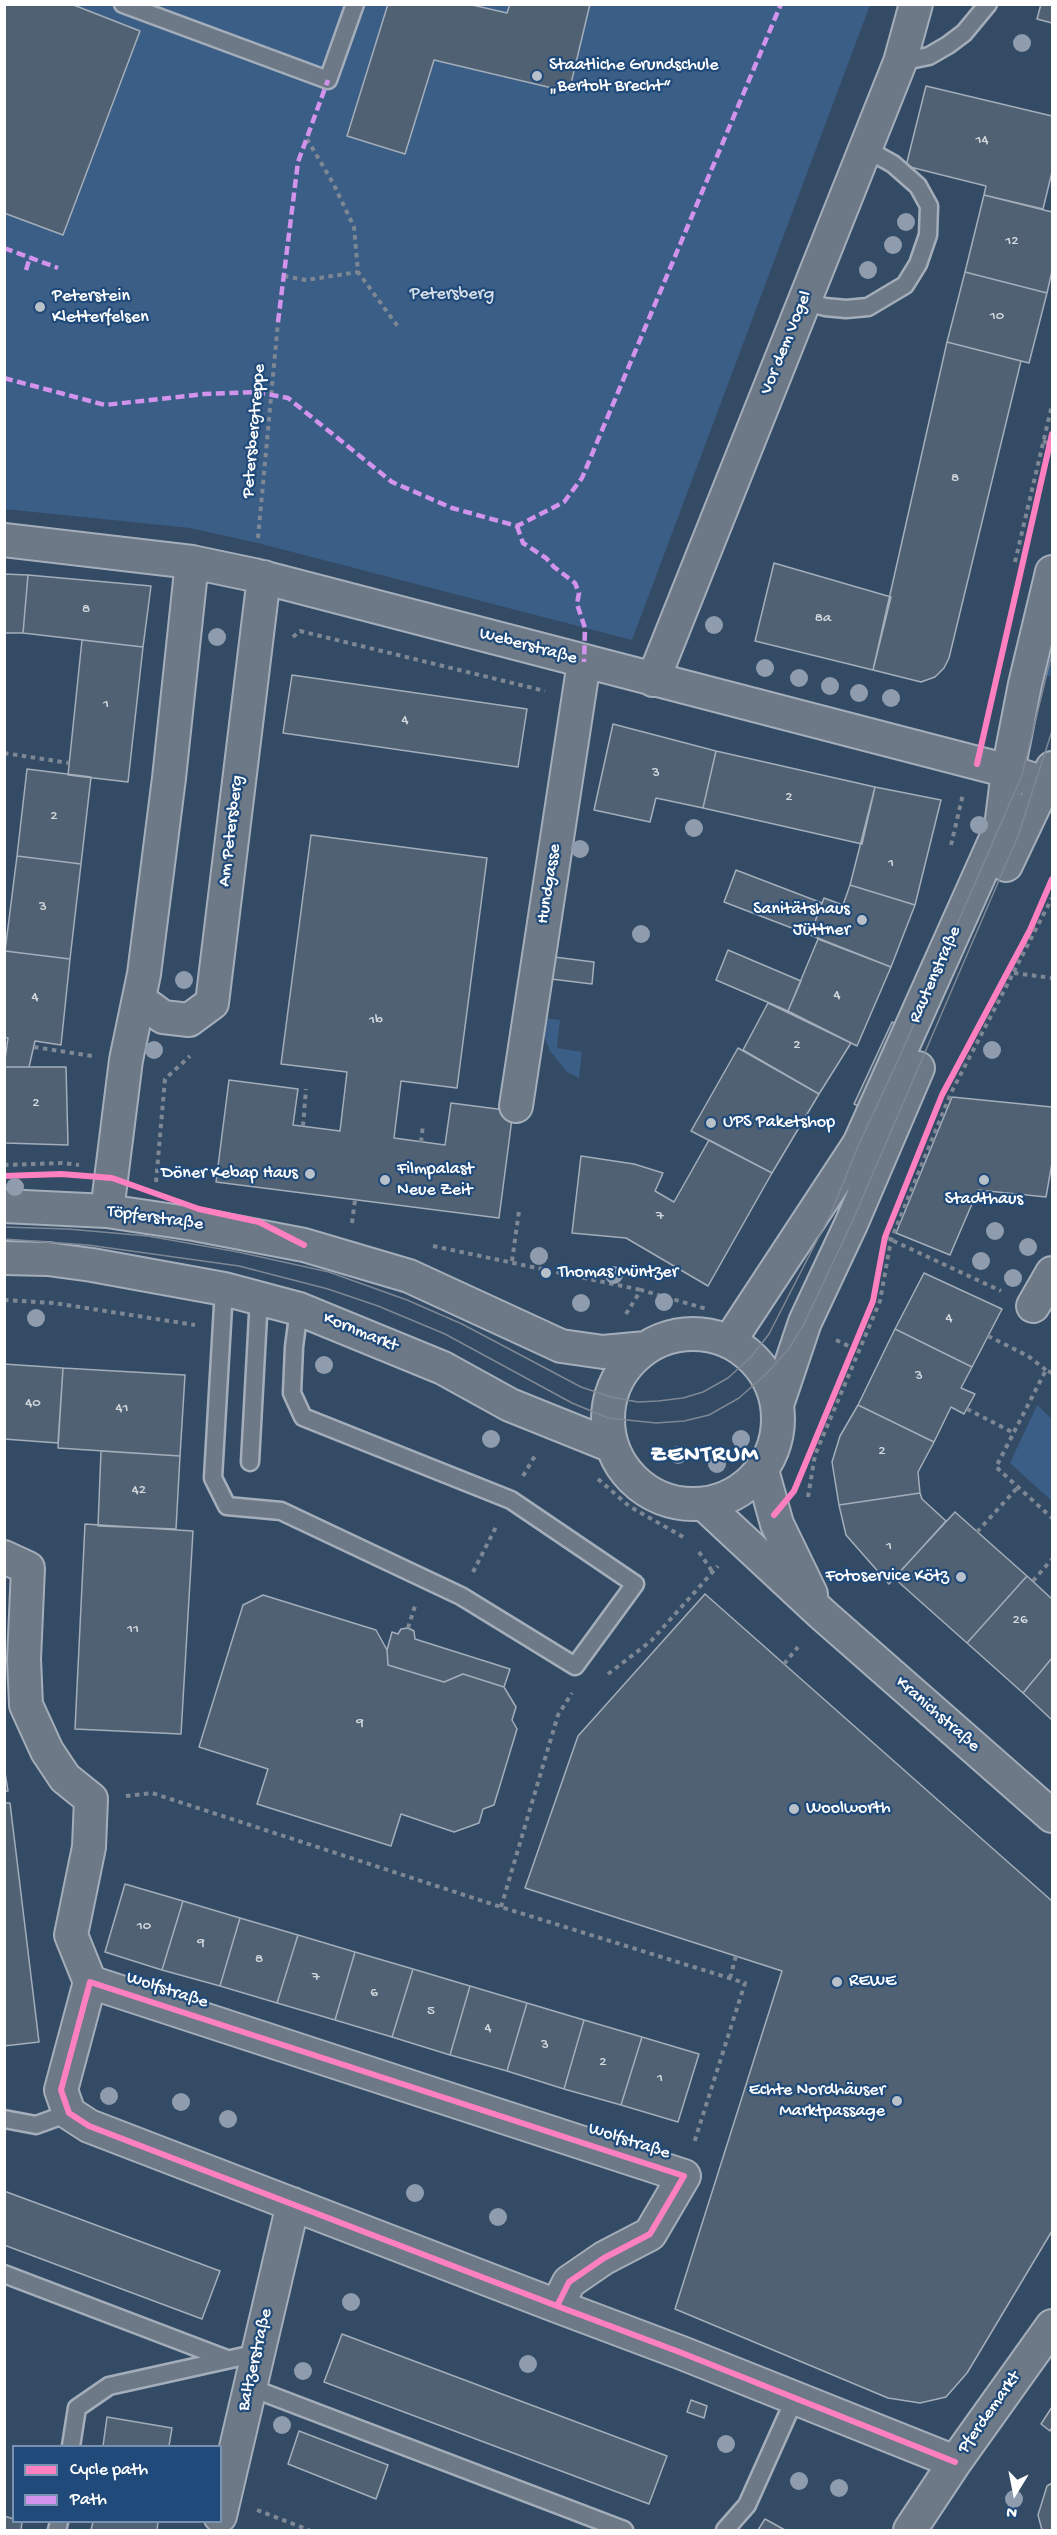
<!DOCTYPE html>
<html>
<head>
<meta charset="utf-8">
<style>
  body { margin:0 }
  #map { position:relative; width:1057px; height:2535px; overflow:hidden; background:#344b65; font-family:"Gochi Hand",sans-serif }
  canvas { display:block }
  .frame { position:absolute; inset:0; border:6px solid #fff; pointer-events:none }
  .legend { position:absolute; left:12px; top:2445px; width:210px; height:78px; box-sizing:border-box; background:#1f4a7a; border:2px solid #7992af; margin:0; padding:8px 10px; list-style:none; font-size:18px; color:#fff }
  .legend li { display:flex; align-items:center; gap:12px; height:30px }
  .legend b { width:30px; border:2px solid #7992af }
  .north { position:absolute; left:985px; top:2463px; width:60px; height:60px; -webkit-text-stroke:4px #1f4a7a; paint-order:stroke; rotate:190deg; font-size:16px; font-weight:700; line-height:24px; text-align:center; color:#fff }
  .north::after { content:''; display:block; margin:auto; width:21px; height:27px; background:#fff; clip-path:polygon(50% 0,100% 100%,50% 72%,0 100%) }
</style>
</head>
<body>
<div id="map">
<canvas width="1057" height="2535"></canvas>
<div class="frame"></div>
<ul class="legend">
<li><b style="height:8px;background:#ff80c0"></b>Cycle path</li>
<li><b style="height:8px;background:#d193ec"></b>Path</li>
</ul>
<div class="north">N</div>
</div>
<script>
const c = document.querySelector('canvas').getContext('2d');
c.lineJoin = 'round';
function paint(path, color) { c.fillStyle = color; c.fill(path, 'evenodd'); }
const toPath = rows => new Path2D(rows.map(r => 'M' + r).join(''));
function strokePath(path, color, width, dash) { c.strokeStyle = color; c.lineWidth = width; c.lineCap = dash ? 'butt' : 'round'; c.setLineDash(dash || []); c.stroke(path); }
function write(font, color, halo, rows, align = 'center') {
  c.font = font + ' "Gochi Hand",sans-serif'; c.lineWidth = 4.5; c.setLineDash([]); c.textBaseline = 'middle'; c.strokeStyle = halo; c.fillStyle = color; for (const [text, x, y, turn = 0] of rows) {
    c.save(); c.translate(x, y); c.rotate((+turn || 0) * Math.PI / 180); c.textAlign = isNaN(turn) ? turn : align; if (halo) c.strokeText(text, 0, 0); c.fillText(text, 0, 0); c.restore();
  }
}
paint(toPath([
  [4,5,870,5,632,640,258,543,190,528,5,509],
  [1052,623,1052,677,1040,674],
  [544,1018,560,1020,557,1048,582,1052,579,1078,567,1072,550,1051,545,1038],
  [1037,1405,1052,1419,1052,1501,1010,1463]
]), '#3b5e86');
const building = toPath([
  [4,4,71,4,140,31,63,235,4,213,4,4],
  [388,4,468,4,507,13,510,4,590,4,569,92,434,60,405,154,347,136,388,4],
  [1041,4,1052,4,1052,23,1037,19,1041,4],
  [926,86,1052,116,1052,172,1043,209,984,195,986,186,906,166,926,86],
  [984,195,1052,212,1052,271,1047,293,965,272,984,195],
  [965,272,1047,293,1029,363,947,342,965,272],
  [947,342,1021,361,949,658,944,668,935,677,921,682,873,670,947,342],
  [774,563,891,597,873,670,755,641,774,563],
  [4,574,28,575,23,633,4,633,4,574],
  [28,575,151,586,143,647,23,633,28,575],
  [82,640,143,647,128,782,68,775,82,640],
  [292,675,527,709,518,767,283,733,292,675],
  [613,724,716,751,703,808,656,798,650,822,594,810,613,724],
  [716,751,875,787,862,844,703,808,716,751],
  [27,769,91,777,81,864,17,856,27,769],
  [875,787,941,800,915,905,850,885,875,787],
  [311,835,487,858,457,1088,401,1081,394,1138,445,1145,451,1103,513,1111,499,1218,216,1182,229,1080,298,1089,293,1125,340,1131,347,1072,281,1064,311,835],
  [17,856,81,864,70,959,5,951,17,856],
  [736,870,822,903,810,935,724,902,736,870],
  [850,885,915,905,891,967,810,935,824,898,843,905,850,885],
  [818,939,891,967,857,1046,788,1011,818,939],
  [728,950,801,981,788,1011,716,980,728,950],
  [5,951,70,959,61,1045,35,1041,29,1067,4,1067,8,1038,4,1037,5,951],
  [554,957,594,962,592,984,551,979,554,957],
  [768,1003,851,1043,819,1094,743,1050,768,1003],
  [892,1022,904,1028,867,1110,854,1104,892,1022],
  [738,1048,819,1094,772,1173,691,1131,738,1048],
  [4,1067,66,1067,68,1145,5,1143,4,1067],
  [952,1097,1052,1107,1052,1163,1046,1197,978,1190,950,1255,896,1233,952,1097],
  [709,1140,772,1173,708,1286,626,1238,572,1233,581,1156,634,1164,663,1173,655,1191,674,1202,709,1140],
  [924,1273,1002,1309,972,1367,895,1329,924,1273],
  [895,1329,972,1367,961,1388,975,1394,964,1414,951,1407,934,1442,858,1405,895,1329],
  [4,1364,63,1368,58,1443,4,1439,4,1364],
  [63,1368,185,1375,180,1456,58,1448,63,1368],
  [858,1405,934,1442,918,1472,920,1493,839,1505,832,1462,840,1436,858,1405],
  [101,1451,180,1456,176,1529,98,1526,101,1451],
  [920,1493,922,1499,946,1521,889,1584,846,1535,839,1505,920,1493],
  [955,1512,1027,1576,967,1643,894,1578,955,1512],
  [85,1524,193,1531,181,1734,75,1729,85,1524],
  [1027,1576,1052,1599,1052,1658,1023,1693,967,1643,1027,1576],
  [705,1594,1052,1901,1052,2231,967,2373,946,2397,920,2403,888,2398,675,2309,782,1971,525,1888,578,1736,705,1594],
  [263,1595,376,1630,387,1650,388,1665,444,1682,463,1674,504,1687,516,1707,512,1720,517,1729,494,1805,483,1809,479,1823,454,1832,401,1814,391,1846,257,1804,268,1769,199,1747,243,1605,263,1595],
  [408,1628,414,1631,415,1639,510,1669,504,1687,463,1674,444,1682,388,1665,387,1650,392,1632,398,1634,401,1629,408,1628],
  [1052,1658,1052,1720,1023,1693,1052,1658],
  [4,1766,8,1791,4,1791,4,1766],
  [4,1803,10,1803,39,2042,4,2046,4,1803],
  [125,1884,183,1901,162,1970,105,1952,125,1884],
  [183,1901,240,1918,220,1986,162,1970,183,1901],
  [240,1918,298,1935,277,2003,220,1986,240,1918],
  [298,1935,355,1952,335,2020,277,2003,298,1935],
  [355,1952,413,1969,392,2037,335,2020,355,1952],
  [413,1969,470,1986,450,2055,392,2037,413,1969],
  [470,1986,527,2003,507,2071,450,2055,470,1986],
  [527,2003,584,2020,564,2089,507,2071,527,2003],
  [584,2020,642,2037,621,2105,564,2089,584,2020],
  [642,2037,699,2054,678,2122,621,2105,642,2037],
  [4,2191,220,2271,202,2319,4,2245,4,2191],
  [342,2334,667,2456,649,2504,324,2382,342,2334],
  [691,2400,707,2406,704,2418,687,2412,691,2400],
  [1052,2407,1052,2427,1050,2431,1041,2424,1052,2407],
  [107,2417,172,2428,169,2446,103,2446,107,2417],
  [299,2431,388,2465,376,2499,288,2464,299,2431],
  [1052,2483,1052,2530,1042,2530,1038,2515,1047,2486,1052,2483],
  [4,2516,14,2519,14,2522,22,2522,21,2530,4,2530,4,2516],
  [765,2519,785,2530,758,2530,765,2519],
  [93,2522,158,2522,157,2530,91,2530,93,2522]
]);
paint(building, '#506174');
strokePath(building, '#a4aeba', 1.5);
const service = toPath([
  [123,4,328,80,355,4],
  [900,62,929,56,948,45,964,33,988,4],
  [804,301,825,307,846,309,868,307,905,285,918,264,928,235,929,206,918,186,893,164,866,149],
  [224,1289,213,1478,227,1506,281,1511,461,1596,575,1666,635,1584,511,1500,303,1417,292,1393,294,1347,299,1309],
  [250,1462,259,1297],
  [4,2119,36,2125,69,2113],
  [4,2274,227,2359],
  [249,2387,624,2530],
  [71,2446,77,2408,109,2386,258,2353],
  [57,2530,59,2522],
  [725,2530,747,2505,795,2398]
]);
const minor = toPath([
  [4,540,192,562,254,575,1008,771,1046,784],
  [653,680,900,62,916,4],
  [1006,865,1052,768],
  [140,1000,163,1017,189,1020,212,1003,264,577],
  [516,1106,584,662],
  [4,1206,107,1211,194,1224,304,1245,409,1276,561,1346,603,1352,646,1348],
  [107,1211,126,1060,144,974,169,778,192,562],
  [4,1258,48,1259,92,1265,224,1289,299,1309,443,1368,510,1405,612,1446],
  [1033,1306,1052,1273],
  '608 1419a85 85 0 1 1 170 0a85 85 0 1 1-170 0Z',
  [729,1342,859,1144,1001,827,1008,771,1025,684,1052,572],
  [777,1405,805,1322,852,1222,918,1068],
  [762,1470,777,1524,811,1594],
  [704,1504,822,1614,1052,1816],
  [4,1557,28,1568,24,1659,26,1705,47,1751,65,1778,91,1799,89,1847,71,1935,90,1982],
  [557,2306,569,2282,604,2258,650,2234,684,2176,90,1982,61,2090,69,2113,89,2126,557,2306,682,2353,955,2462],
  [220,2516,293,2204],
  [910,2530,955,2462,1052,2326]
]);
strokePath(service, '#a4aeba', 21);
strokePath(minor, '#a4aeba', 36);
strokePath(toPath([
  [307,139,333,183,354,227,358,272,399,328],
  [284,276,306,280,358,272],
  [1043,441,1052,445],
  [258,538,278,322],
  [1015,562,1052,405],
  [293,637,300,631,545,691],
  [4,753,69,763],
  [951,845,963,794],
  [1014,973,1052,978],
  [4,1044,7,1044],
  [34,1047,92,1056],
  [303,1126,306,1089],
  [421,1142,423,1125],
  [4,1165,62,1163,79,1165],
  [156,1182,165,1079,190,1056],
  [352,1223,355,1200],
  [885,1237,1001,1291],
  [433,1246,641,1290],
  [512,1261,519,1211],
  [4,1300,54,1303,195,1325],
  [626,1314,641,1290,707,1309],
  [988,1336,1028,1356,1046,1370],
  [836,1340,859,1351],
  [1052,1373,1046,1370,996,1467,1052,1518],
  [967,1409,1014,1433],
  [523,1476,536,1454],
  [598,1479,629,1506,683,1537],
  [808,1497,815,1455,880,1301,891,1240,951,1093,1052,898],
  [977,1532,1018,1487],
  [699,1552,712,1571],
  [473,1572,497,1525],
  [1033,1581,1052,1559],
  [408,1628,415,1606],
  [784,1664,798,1647],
  [608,1674,651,1641,718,1566],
  [126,1796,152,1793,501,1907,745,1983,694,2143],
  [501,1907,558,1715,572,1693],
  [730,1978,736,1956],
  [257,2510,309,2530]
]), '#7e8895', 4, [4.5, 4.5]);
strokePath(service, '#6d7986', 16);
strokePath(minor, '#6d7986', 32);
strokePath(toPath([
  [4,1227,68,1229,148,1236,238,1252,329,1272,407,1300,462,1324,581,1387,611,1397,638,1402,658,1401,683,1398,703,1392,728,1378,751,1357,769,1334,831,1213,859,1144,900,1056,1022,775,1052,653],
  [4,1239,88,1245,239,1266,328,1289,378,1306,445,1334,572,1403,608,1418,656,1423,684,1421,709,1415,739,1398,766,1374,788,1350,805,1322,852,1222,1018,836,1052,731]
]), '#7e8895', 1.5);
strokePath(toPath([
  [4,248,58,268],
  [26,270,30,257],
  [278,322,298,162,328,80],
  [4,378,105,405,204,394,256,392,288,398,392,482,452,508,517,526,564,502,582,478,781,4],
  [517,526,523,543,546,558,554,567,575,583,579,593,577,604,585,628,584,662]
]), '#d193ec', 4.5, [9, 4.5]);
strokePath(toPath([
  [977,764,1052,434],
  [4,1176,61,1174,112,1178,199,1209,259,1222,304,1245],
  [774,1515,794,1491,873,1301,885,1237,942,1095,1030,930,1052,879],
  [557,2306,569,2282,604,2258,650,2234,684,2176,90,1982,61,2090,69,2113,89,2126,557,2306,682,2353,955,2462]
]), '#ff80c0', 6);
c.fillStyle = '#8e9cad';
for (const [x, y] of [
  [1022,43],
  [906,222],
  [893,245],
  [868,270],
  [714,625],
  [217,637],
  [765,668],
  [799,678],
  [830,686],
  [859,693],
  [891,698],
  [979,825],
  [694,828],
  [580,849],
  [641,934],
  [184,980],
  [154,1050],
  [992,1050],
  [15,1187],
  [995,1231],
  [1028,1247],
  [539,1256],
  [981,1261],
  [614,1275],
  [1013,1278],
  [664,1302],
  [581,1303],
  [36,1318],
  [324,1365],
  [491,1439],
  [741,1439],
  [678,1455],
  [717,1464],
  [109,2096],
  [181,2102],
  [228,2119],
  [415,2193],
  [498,2217],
  [351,2302],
  [528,2364],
  [303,2371],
  [282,2425],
  [726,2444],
  [799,2481],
  [839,2488],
  [1014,2499]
]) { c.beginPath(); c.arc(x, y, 9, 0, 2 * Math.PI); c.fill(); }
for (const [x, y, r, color] of [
  [537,76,6,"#b8c0c9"],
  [40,307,6,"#b8c0c9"],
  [862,920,6,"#b8c0c9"],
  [711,1123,6,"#b8c0c9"],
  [310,1174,6,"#b8c0c9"],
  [385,1180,6,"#b8c0c9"],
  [984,1180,6,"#b8c0c9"],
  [546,1273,6,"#b8c0c9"],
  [961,1577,6,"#b8c0c9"],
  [794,1809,6,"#b8c0c9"],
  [837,1982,6,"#b8c0c9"],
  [897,2101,6,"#b8c0c9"]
]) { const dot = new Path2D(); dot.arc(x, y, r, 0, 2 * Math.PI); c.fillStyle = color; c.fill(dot); strokePath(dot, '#1f4a7a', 2); }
write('15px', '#d3d8dc', null, [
  ["14",982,141],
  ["12",1012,242],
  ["10",997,317],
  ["8",955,479],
  ["8",86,610],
  ["8a",823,619],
  ["1",106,705],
  ["4",405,721],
  ["3",656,774],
  ["2",789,798],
  ["2",54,817],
  ["1",891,864],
  ["3",43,908],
  ["4",837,996],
  ["4",35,998],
  ["1b",376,1021],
  ["2",797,1046],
  ["2",36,1104],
  ["7",660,1217],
  ["4",949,1319],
  ["3",919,1377],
  ["40",33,1404],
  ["41",122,1409],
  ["2",882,1452],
  ["42",139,1491],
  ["1",889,1547],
  ["26",1020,1621],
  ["11",133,1630],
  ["9",360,1724],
  ["10",144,1927],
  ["9",201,1944],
  ["8",259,1960],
  ["7",316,1978],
  ["6",374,1994],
  ["5",431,2012],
  ["4",488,2029],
  ["3",545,2046],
  ["2",603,2063],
  ["1",660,2079]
]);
write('18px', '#fff', '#1f4a7a', [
  ["Staatliche Grundschule",549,66],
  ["„Bertolt Brecht“",549,87],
  ["Peterstein",52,297],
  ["Kletterfelsen",52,318],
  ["Sanitätshaus",850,910,"right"],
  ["Jüttner",850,931,"right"],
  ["UPS Paketshop",723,1123],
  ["Filmpalast",397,1170],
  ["Neue Zeit",397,1191],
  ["Döner Kebap Haus",298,1174,"right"],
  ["Stadthaus",984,1200,"center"],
  ["Thomas Müntzer",558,1273],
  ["Fotoservice Kötz",949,1577,"right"],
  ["Woolworth",806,1809],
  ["REWE",849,1982],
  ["Echte Nordhäuser",885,2091,"right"],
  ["Marktpassage",885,2112,"right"]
], 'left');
write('18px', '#d8dfe8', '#1f4a7a', [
  ["Petersberg",452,295]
]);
write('18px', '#fff', '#1f4a7a', [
  ["Vor dem Vogel",787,343,-68],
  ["Petersbergtreppe",255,431,-85],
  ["Weberstraße",528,647,15],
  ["Am Petersberg",232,831,-83],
  ["Hundgasse",550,884,-81],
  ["Rautenstraße",936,975,-66],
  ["Töpferstraße",155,1219,8],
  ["Kornmarkt",360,1333,22],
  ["Kranichstraße",937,1715,41],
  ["Wolfstraße",167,1991,18],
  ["Wolfstraße",629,2142,18],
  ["Baltzerstraße",256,2360,-77],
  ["Pferdemarkt",990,2413,-55]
]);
c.letterSpacing = '1.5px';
write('bold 24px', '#fff', '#1f4a7a', [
  ["ZENTRUM",705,1456]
]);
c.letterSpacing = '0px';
</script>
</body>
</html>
